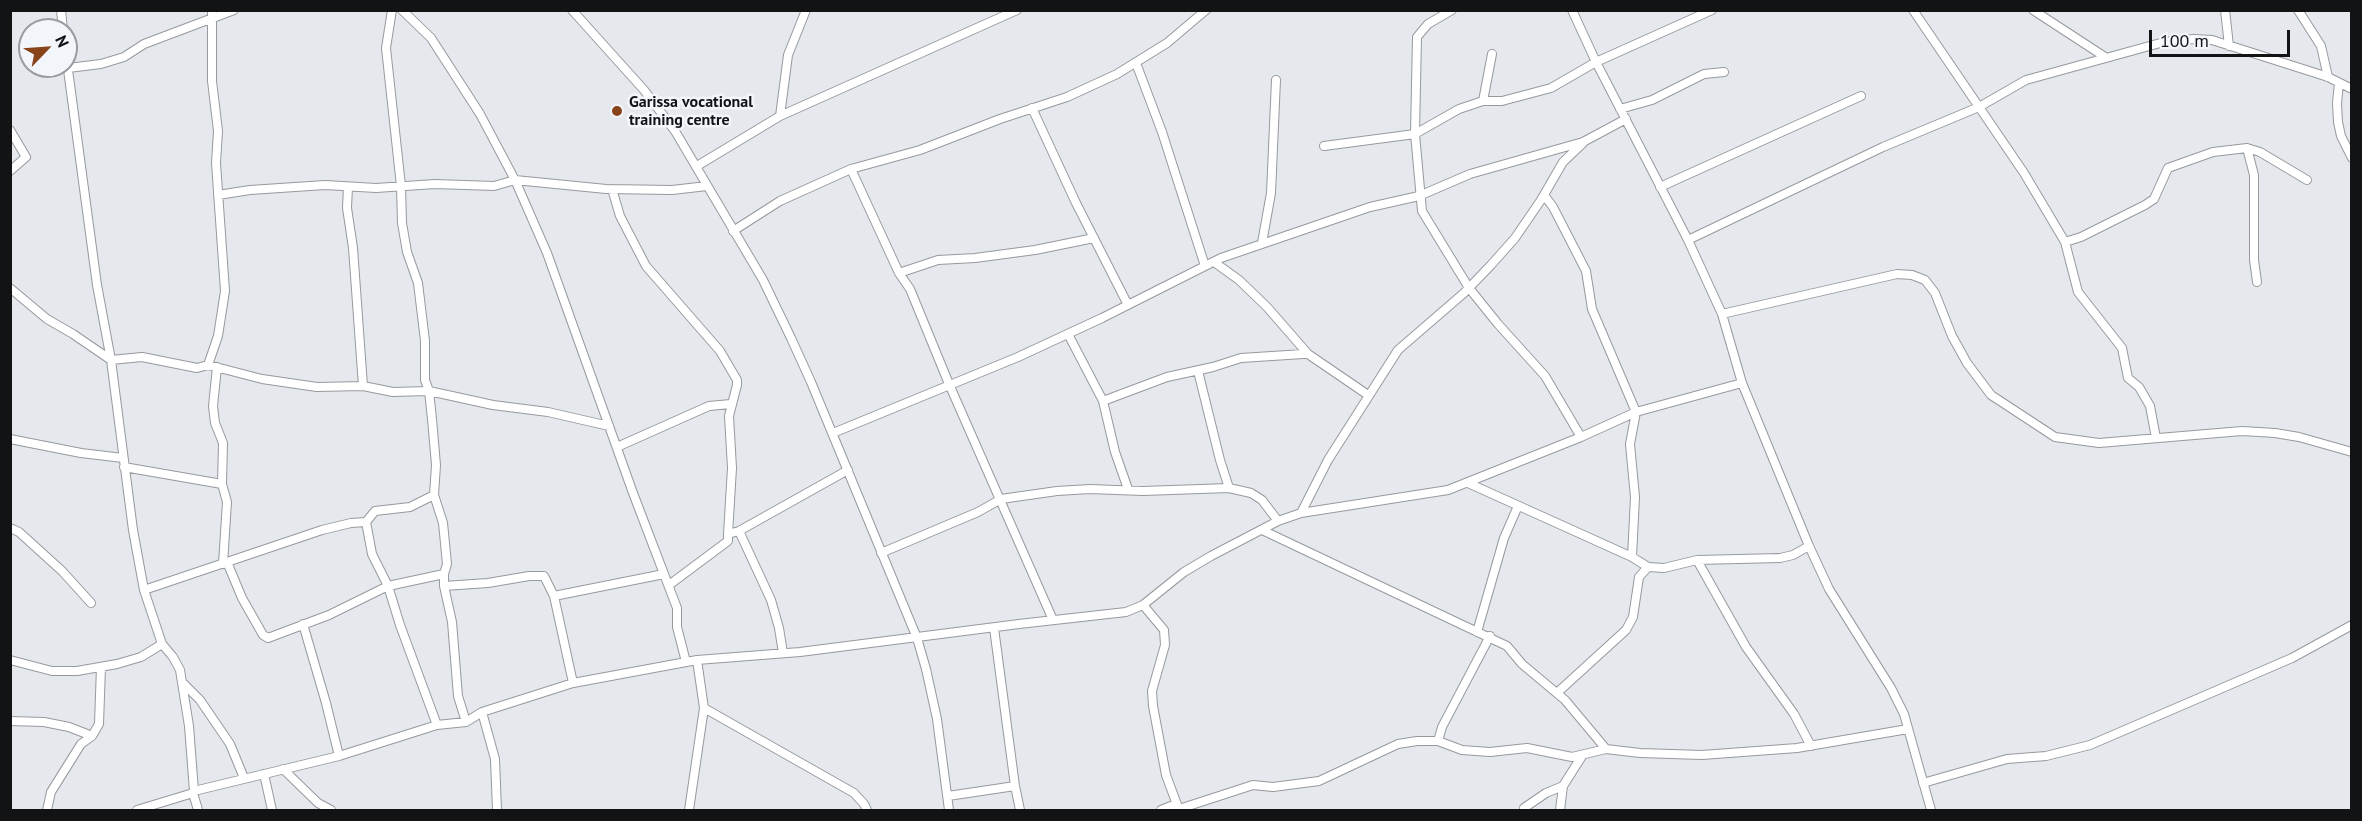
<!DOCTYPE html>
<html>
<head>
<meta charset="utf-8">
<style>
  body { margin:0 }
  #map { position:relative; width:2362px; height:821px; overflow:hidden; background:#e5e8ed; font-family:"PT Sans",sans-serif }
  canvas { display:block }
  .frame { position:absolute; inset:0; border:12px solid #121315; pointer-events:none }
  .north { position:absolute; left:18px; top:18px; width:60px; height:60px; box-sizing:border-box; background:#f2f6fb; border:2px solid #989b9f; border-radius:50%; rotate:65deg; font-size:16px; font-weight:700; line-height:24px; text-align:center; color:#121315 }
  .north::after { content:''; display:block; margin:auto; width:21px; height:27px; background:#88431a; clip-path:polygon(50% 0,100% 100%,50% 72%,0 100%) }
  .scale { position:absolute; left:2149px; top:30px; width:141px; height:27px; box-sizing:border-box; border:3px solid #121315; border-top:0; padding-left:8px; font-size:18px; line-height:21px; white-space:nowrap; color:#121315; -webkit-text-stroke:4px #f2f6fb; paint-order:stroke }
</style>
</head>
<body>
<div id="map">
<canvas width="2362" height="821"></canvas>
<div class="frame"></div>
<div class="north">N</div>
<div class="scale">100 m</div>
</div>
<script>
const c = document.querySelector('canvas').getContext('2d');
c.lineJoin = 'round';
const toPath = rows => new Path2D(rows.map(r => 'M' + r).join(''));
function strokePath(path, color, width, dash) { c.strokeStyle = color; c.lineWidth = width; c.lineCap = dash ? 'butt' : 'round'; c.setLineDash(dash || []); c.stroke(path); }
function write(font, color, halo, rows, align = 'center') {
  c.font = font + ' "PT Sans",sans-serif'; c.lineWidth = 5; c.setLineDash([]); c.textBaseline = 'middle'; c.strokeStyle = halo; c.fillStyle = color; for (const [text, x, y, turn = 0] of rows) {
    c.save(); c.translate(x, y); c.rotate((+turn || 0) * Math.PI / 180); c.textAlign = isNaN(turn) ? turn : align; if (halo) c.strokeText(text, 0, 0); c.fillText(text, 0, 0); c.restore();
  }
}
const street = toPath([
  [61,10,63,30],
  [392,10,386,48,401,186,402,223,407,252,418,283,425,341,425,380,429,391,432,419,436,465,434,495,443,523,447,564,444,574,444,586,452,622,458,696,466,722],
  [402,10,431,38,480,114,515,180,547,253,633,493,677,608,677,627,686,662],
  [572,10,644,90,675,131,763,280,791,338,811,382,917,638,926,669,937,719,949,810],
  [1452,10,1428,24,1417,37,1415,134,1422,211,1469,288,1498,324,1545,376,1581,437],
  [1572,10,1596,62,1688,240,1722,314,1742,383,1809,546,1829,589,1891,688,1904,714,1931,810],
  [1913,10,2024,173,2065,242,2078,292,2122,348,2128,378,2139,387,2150,406,2156,438],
  [2033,10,2105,57],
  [2225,10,2229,46],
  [2298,10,2321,46,2328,77],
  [66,55,97,285,111,360,133,530,144,590,162,644,173,657,180,670,189,726,194,791],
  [1136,63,1162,132,1205,266],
  [68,68,101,64,124,57,144,44,234,10],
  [2339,83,2337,103,2338,122,2341,136,2352,158],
  [1483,101,1492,54],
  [1032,108,1076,203,1128,305],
  [1620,109,1652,100,1704,74,1724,72],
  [780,116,788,55,806,10],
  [10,130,26,157,10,171],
  [1324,146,1415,134,1459,109,1483,101,1502,101,1551,88,1596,62,1712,10],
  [2247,148,2254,175,2254,260,2257,282],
  [697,166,780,116,1017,10],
  [851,169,899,273,910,289,949,384,1053,620],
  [348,187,347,208,353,248,363,386],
  [1660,187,1861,96],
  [612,189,620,216,646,266,720,351,737,380,737,385,729,416,732,468,728,534],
  [218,195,250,190,325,185,376,188,435,184,494,186,515,180,606,189,672,190,707,186],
  [1544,195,1553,207,1586,271,1592,309,1636,412,1630,444,1635,497,1632,557],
  [733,231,780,201,851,169,920,150,1000,119,1067,97,1117,74,1167,43,1206,10],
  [1688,240,1883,147,1979,107,2026,80,2164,42,2194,39,2212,40,2328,77,2352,89],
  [2065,242,2081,237,2145,205,2154,199,2168,168,2213,152,2247,148,2260,152,2307,180],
  [1262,243,1271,193,1276,80],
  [1214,262,1239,280,1267,307,1308,354],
  [899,273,938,260,975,258,1035,250,1094,238],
  [10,288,47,319,73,334,111,360,142,357,197,368,208,365,262,379,317,387,363,386,393,392,429,391,493,405,548,412,609,426],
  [1722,314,1897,274,1912,275,1925,280,1935,293,1952,336,1967,363,1991,395,2055,437,2099,443,2242,431,2275,433,2299,437,2352,452],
  [1068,334,1103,401,1115,452,1128,489],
  [208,365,218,336,225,291,216,163,218,131,212,81,212,10],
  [217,367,213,406,215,423,223,443,222,484,227,502,223,564],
  [1198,371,1220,460,1229,488],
  [1103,401,1167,377,1213,367,1241,358,1303,354,1308,354,1368,395],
  [833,433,1018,357,1102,318,1221,258,1370,207,1419,196,1470,174,1583,142,1626,119],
  [10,439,81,453,123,458],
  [617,447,709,406,731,404],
  [124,467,222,484],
  [1468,483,1632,557,1648,567,1664,568,1697,560,1780,558,1793,555,1809,546],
  [1301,513,1328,460,1398,350,1464,293,1491,265,1515,238,1541,200,1563,162,1583,143],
  [366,522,372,554,388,586,400,625,437,725],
  [10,528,19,532,62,571,91,603],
  [1262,530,1507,646,1522,664,1565,700,1606,749,1640,753,1702,755,1797,748,1908,729],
  [739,531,771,600,779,628,783,653],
  [881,553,978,512,1001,499,1057,491,1090,489,1143,491,1229,488,1251,493,1262,500,1278,521],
  [1697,560,1746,647,1794,714,1811,746],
  [227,562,242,598,263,635,268,638,329,615,388,586,444,574],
  [669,585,728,541,728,534,739,531,848,470],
  [444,586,488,583,529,576,544,576,554,596,573,683],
  [144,590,322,530,351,523,366,522,375,511,410,507,434,495],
  [554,596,664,574],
  [1143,605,1164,630,1165,645,1152,691,1153,706,1166,775,1179,810],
  [303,624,326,703,339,756],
  [994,628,1015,786,1020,810],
  [1477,632,1504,538,1518,506],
  [1490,636,1442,727,1438,741,1462,750,1490,752,1527,748,1572,757,1606,749],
  [10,660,52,671,77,671,117,664,141,657,162,644],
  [182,682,200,700,230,744,244,778],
  [1558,692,1626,630,1633,617,1639,577,1648,567],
  [704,708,854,793,864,804,867,810],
  [482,712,495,759,497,810],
  [10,721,44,722,69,727,92,736],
  [283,769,318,803,331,810],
  [264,774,272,810],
  [1923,783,2007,759,2046,756,2090,745,2292,658,2352,625],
  [193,793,198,810],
  [948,796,1015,786],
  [1524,808,1546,793,1563,786,1582,756],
  [47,810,51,792,81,744,92,736,99,724,101,667],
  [137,810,193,793,194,791,339,756,437,725,466,722,482,712,573,683,697,660,800,652,1019,624,1126,612,1143,605,1184,572,1211,556,1278,521,1301,513,1448,490,1581,437,1636,412,1742,383],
  [689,810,704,708,697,660],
  [1161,810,1171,806,1179,809,1253,785,1273,787,1319,781,1398,744,1417,741,1438,741],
  [1560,810,1563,786]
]);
strokePath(street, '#96999e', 10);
strokePath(street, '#fff', 8);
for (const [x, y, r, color] of [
  [617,111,6,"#88431a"]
]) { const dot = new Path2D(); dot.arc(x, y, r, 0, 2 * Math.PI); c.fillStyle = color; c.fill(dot); strokePath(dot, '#f2f6fb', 2); }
write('bold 16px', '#121315', '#f2f6fb', [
  ["Garissa vocational",629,102],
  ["training centre",629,120]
], 'left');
</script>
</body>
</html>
